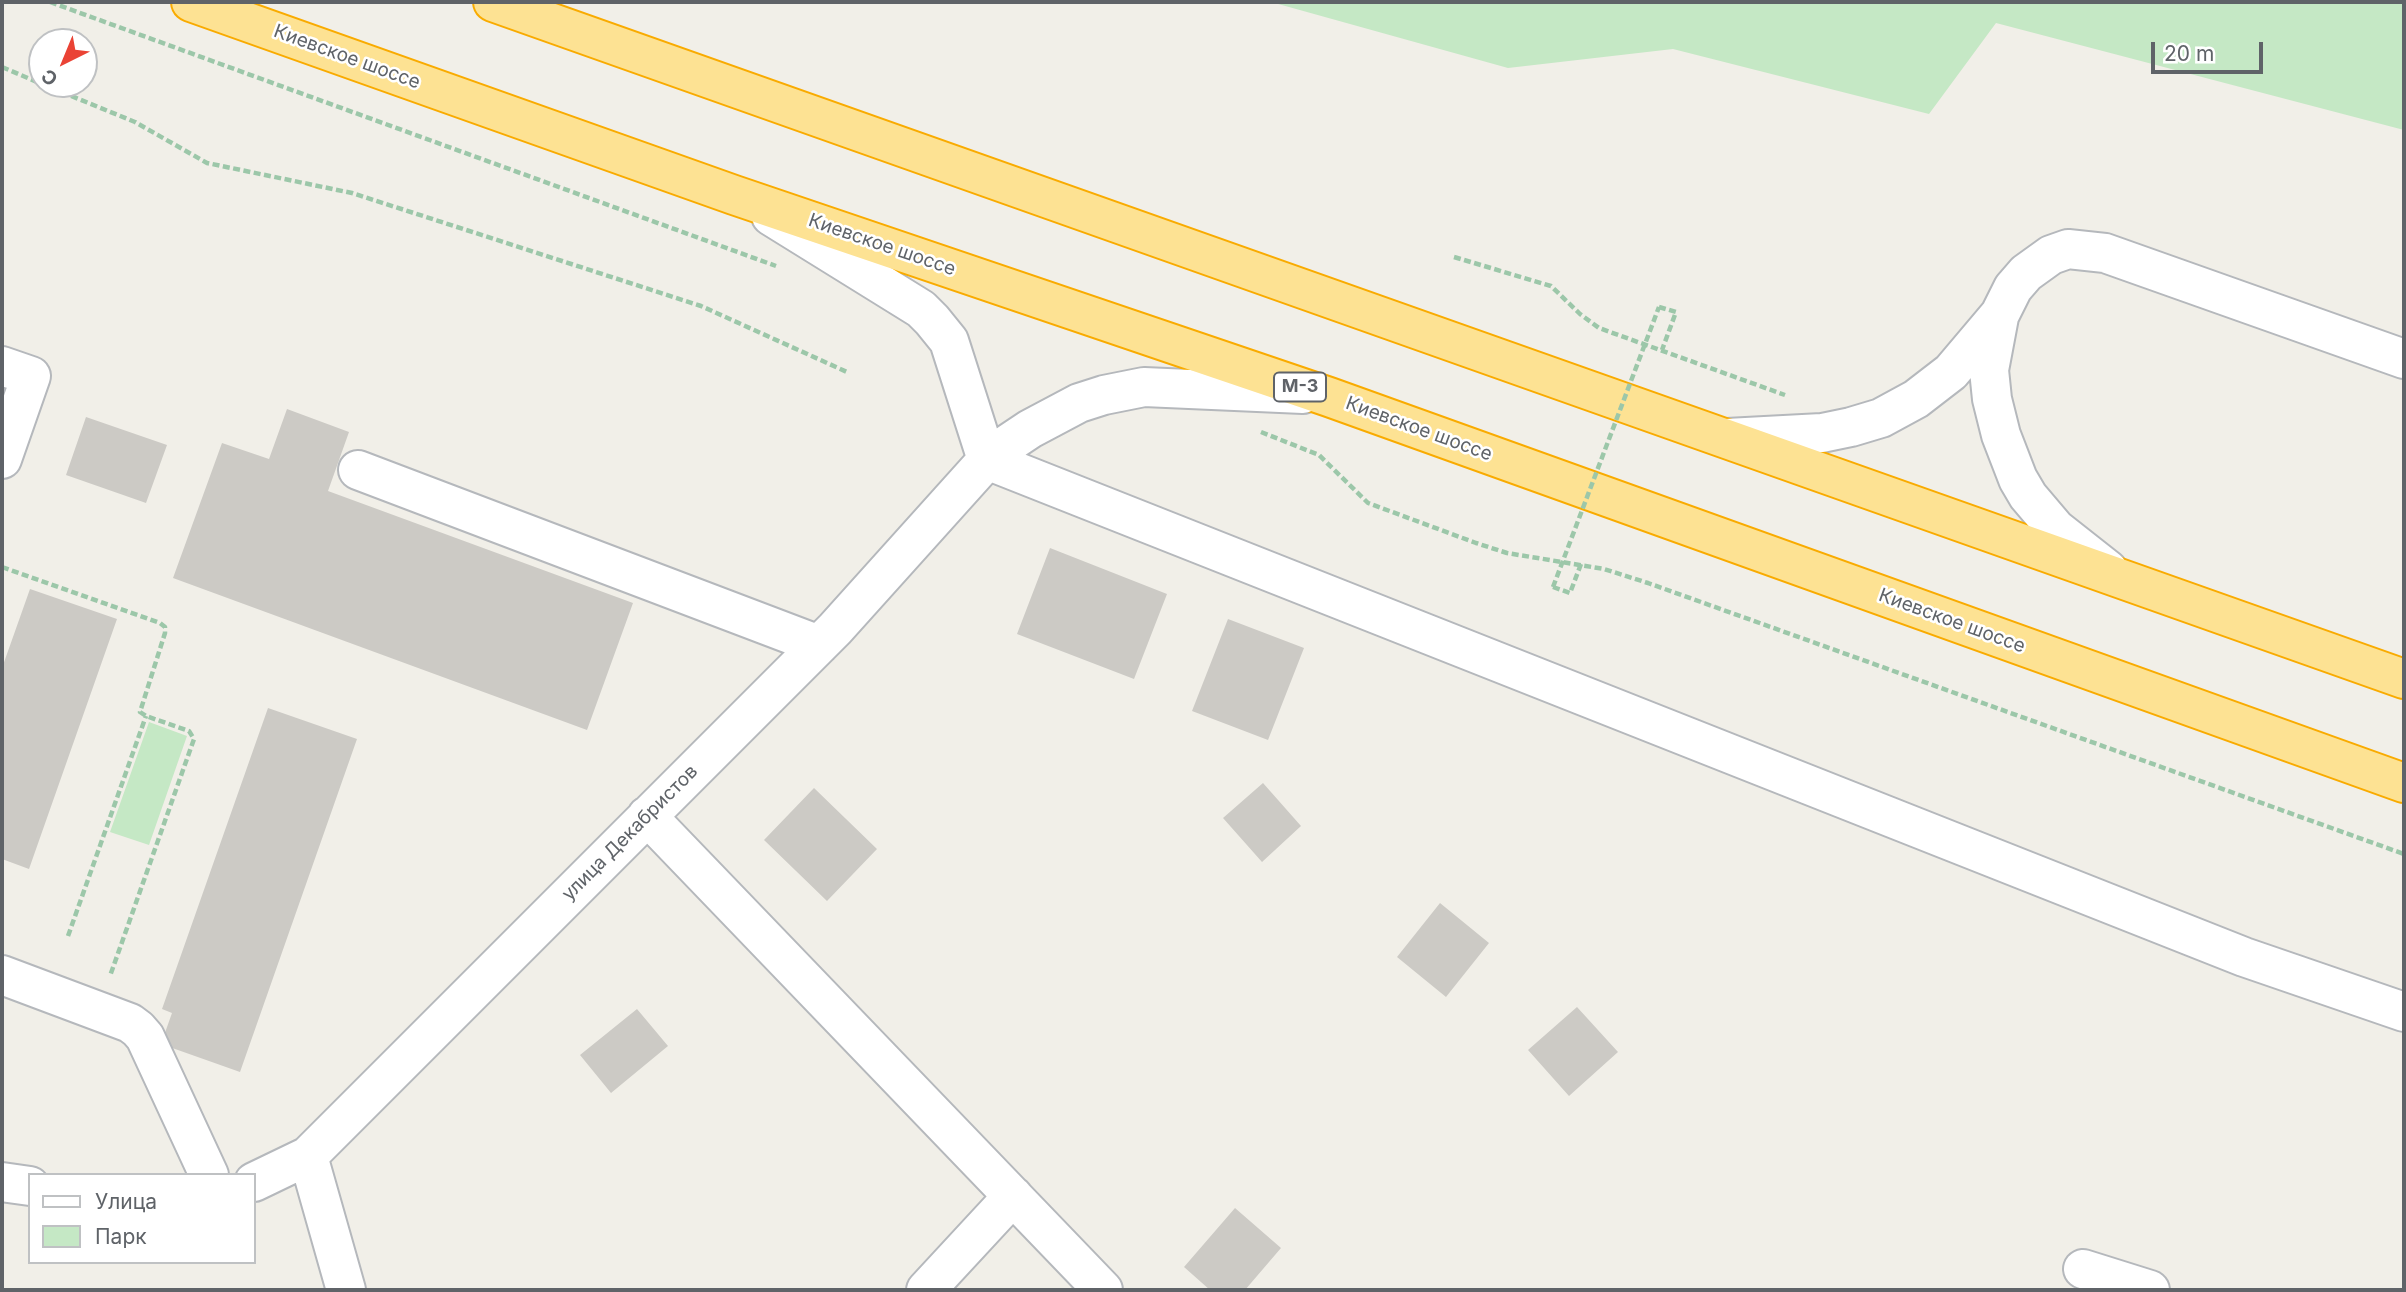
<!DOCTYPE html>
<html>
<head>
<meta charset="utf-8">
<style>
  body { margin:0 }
  #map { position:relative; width:2406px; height:1292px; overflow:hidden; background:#f1efe8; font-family:Inter,sans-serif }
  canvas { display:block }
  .frame { position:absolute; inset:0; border:4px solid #5f6368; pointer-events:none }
  .legend { position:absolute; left:28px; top:1173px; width:228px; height:91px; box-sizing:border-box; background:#fff; border:2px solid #bfc1c3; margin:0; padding:9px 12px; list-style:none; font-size:21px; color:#5f6368 }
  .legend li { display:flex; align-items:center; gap:14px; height:35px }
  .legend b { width:35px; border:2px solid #bfc1c3 }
  .north { position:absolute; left:28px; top:28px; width:70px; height:70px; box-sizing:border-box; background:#fff; border:2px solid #bfc1c3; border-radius:50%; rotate:223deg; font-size:19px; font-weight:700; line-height:28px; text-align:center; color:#5f6368 }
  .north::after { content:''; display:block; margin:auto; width:24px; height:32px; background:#ea4335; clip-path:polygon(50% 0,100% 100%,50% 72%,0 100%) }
  .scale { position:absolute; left:2151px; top:42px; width:112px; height:32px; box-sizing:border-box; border:4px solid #5f6368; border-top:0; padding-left:9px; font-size:21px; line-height:24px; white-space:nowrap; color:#5f6368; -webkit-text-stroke:5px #fff; paint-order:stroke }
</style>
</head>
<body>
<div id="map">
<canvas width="2406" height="1292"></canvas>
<div class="frame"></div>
<ul class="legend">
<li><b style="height:9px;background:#fff"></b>Улица</li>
<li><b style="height:19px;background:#c5e8c5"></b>Парк</li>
</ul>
<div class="north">С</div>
<div class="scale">20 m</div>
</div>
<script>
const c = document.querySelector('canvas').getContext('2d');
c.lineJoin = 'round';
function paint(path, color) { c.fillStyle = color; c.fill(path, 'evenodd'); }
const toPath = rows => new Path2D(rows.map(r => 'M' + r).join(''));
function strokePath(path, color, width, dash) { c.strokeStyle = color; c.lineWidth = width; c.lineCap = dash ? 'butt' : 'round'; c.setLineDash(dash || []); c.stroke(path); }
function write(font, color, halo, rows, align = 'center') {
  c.font = font + ' Inter,sans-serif'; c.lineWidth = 5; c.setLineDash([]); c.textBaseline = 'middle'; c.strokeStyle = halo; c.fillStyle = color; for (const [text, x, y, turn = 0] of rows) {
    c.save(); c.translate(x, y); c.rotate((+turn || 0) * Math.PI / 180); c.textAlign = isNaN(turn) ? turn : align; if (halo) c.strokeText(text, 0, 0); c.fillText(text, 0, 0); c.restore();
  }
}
paint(toPath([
  [1271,2,2404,2,2404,130,1996,23,1929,114,1673,49,1508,68],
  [149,722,187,736,149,845,110,832]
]), '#c5e8c5');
paint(toPath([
  [287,409,349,432,328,491,633,603,587,730,173,578,222,443,269,459],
  [86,417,167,445,146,503,66,475],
  [1050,548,1167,594,1134,679,1017,634],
  [30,589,117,619,29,869,2,859,2,668],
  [1228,619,1304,648,1268,740,1192,711],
  [268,708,357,739,240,1072,161,1044,172,1013,162,1009],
  [1263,783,1301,826,1262,862,1223,818],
  [814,788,877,849,827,901,764,840],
  [1440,903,1489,943,1446,997,1397,957],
  [1577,1007,1618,1052,1569,1096,1528,1050],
  [637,1009,668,1046,611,1093,580,1055],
  [1235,1208,1281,1248,1245,1290,1210,1290,1184,1267]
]), '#cccac5');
const minor = toPath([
  [771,216,921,309,932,320,949,341,987,460],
  [1999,317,1989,370,1992,399,2001,435,2018,479,2028,496,2056,529,2108,570],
  [2,366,31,376,2,459],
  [1727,438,1822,433,1851,427,1881,418,1916,399,1951,372,2000,314,2013,288,2026,273,2051,255,2068,249,2105,253,2404,359],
  [987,460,2244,957,2404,1012],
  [358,470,819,645],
  [647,816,1103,1290],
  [2,975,130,1023,138,1029,145,1037,209,1175],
  [308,1156,346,1290],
  [2,1182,30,1186],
  [254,1182,308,1156,835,629,987,460,1009,443,1030,429,1079,403,1104,395,1144,387,1303,394],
  [2083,1269,2150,1290],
  [926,1290,1013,1196]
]);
const highway = toPath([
  [191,2,734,195,1329,397,2404,783],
  [493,2,2404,679]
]);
strokePath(minor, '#b5b8bc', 42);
strokePath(highway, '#f9ab00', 42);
strokePath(toPath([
  [50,2,776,266],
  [2,67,42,84],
  [42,84,135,122,207,163,352,193,701,306,847,372],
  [1454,257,1551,286,1580,314,1599,328,1785,395],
  [1659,307,1676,312,1662,350],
  [1261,432,1319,455,1368,503,1476,543,1507,553,1604,569,1648,583,2404,854],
  [2,567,160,623,165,627,165,633,140,712,146,716,189,731,194,739,110,976],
  [1553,587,1570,593,1581,564],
  [68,936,146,716]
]), '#9cc7a9', 4.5, [7, 3.5]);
strokePath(minor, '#fff', 38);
strokePath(highway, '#fde293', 38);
strokePath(toPath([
  [1553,587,1659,307]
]), '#9cc7a9', 4.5, [7, 3.5]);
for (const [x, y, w] of [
  [1300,387,52]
]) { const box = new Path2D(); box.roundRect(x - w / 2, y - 14.5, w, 29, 5); c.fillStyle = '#fff'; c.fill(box); strokePath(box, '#5f6368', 2); }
write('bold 18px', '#5f6368', null, [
  ["М-3",1300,387]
]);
write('19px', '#5f6368', '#fff', [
  ["Киевское шоссе",347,57,20],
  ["Киевское шоссе",882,245,19],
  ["Киевское шоссе",1419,429,20],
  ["Киевское шоссе",1952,621,20],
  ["улица Декабристов",630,833,-45]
]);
</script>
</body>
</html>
